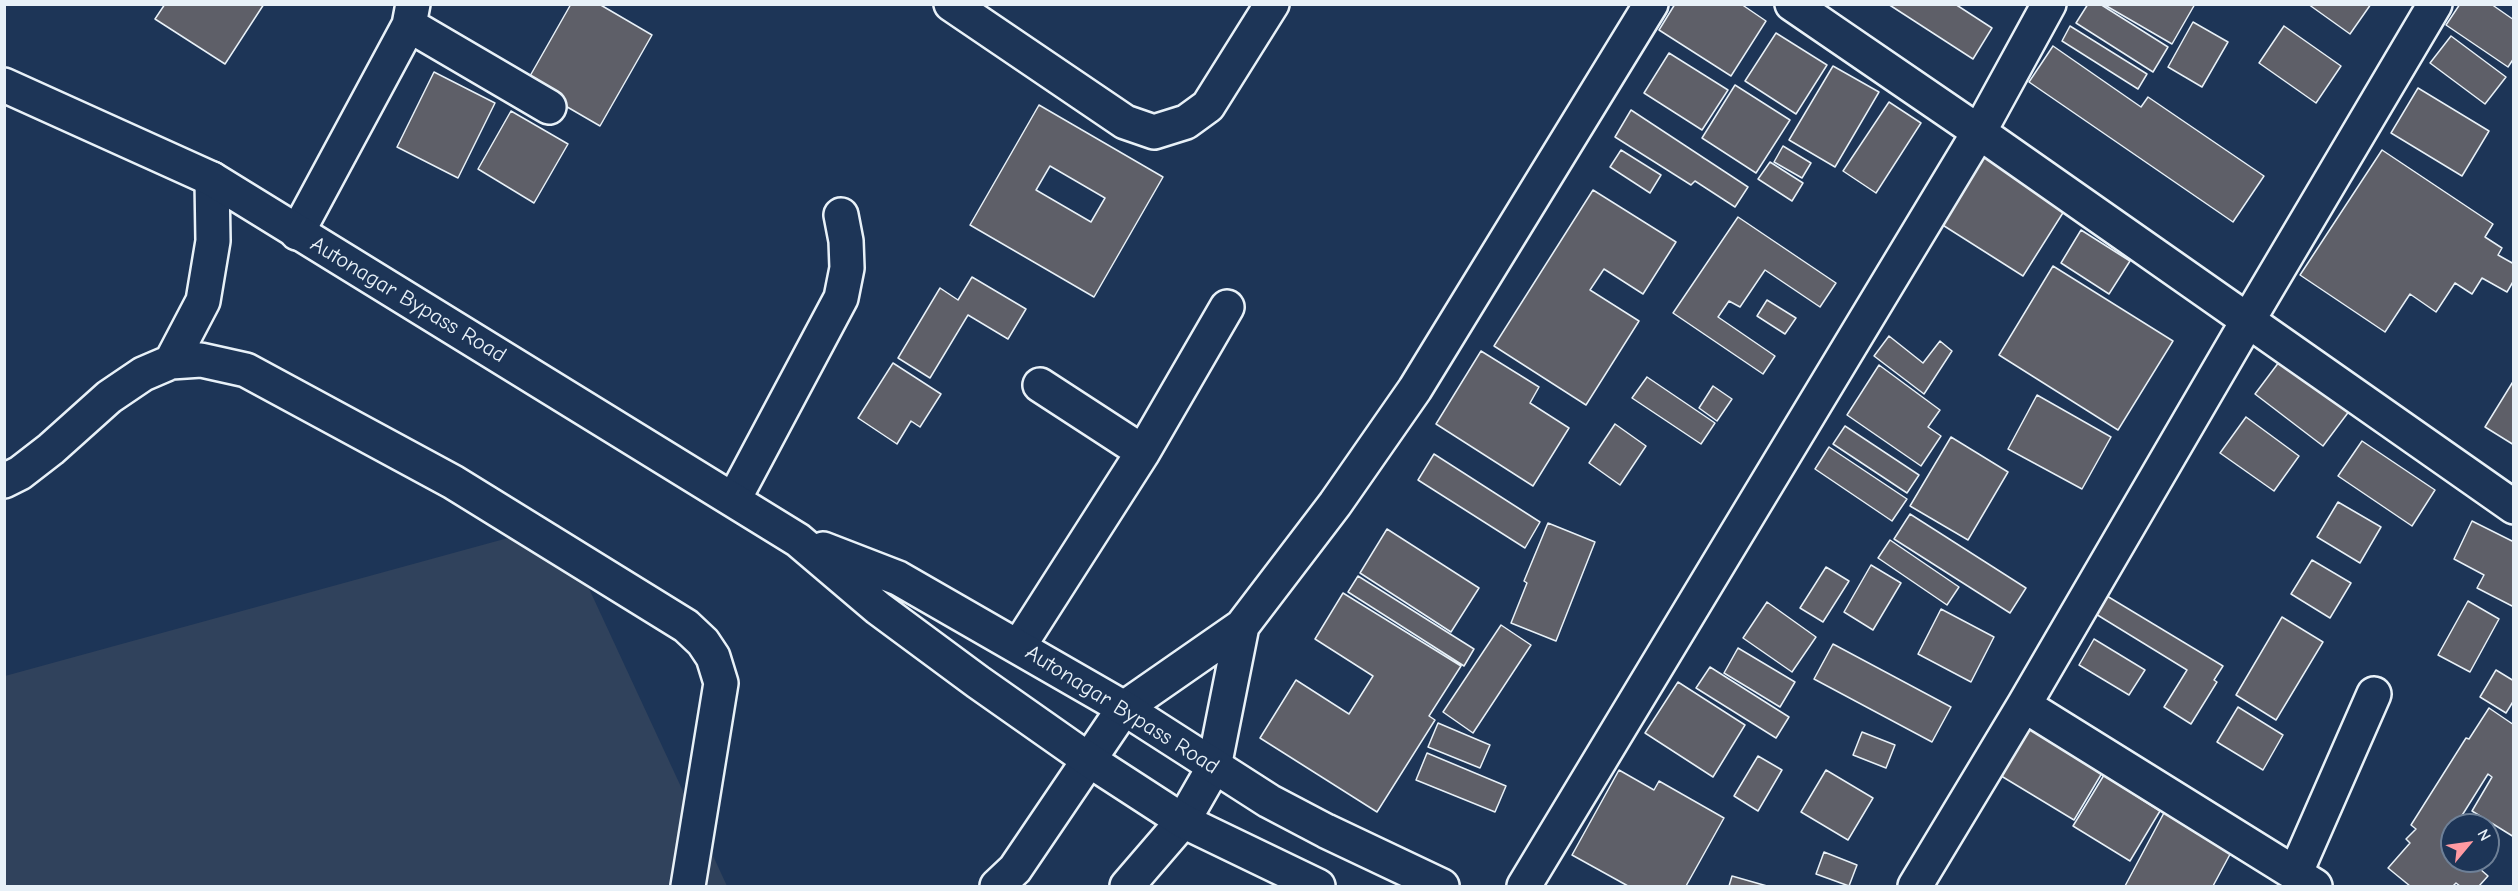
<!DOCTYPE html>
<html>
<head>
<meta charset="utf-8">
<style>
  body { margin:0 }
  #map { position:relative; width:2518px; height:891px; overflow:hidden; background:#1d3557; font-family:"Comic Neue",sans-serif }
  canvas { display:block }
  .frame { position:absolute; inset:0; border:6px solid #e8f1f8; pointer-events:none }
  .north { position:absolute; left:2440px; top:813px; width:60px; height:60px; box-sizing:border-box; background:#1d3557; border:2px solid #6e8097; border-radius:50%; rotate:61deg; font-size:16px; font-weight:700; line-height:24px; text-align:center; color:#e8f1f8 }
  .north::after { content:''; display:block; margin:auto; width:21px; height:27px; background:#ff9aa2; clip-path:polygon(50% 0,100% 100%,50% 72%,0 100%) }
</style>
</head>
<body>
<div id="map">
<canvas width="2518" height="891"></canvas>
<div class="frame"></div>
<div class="north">N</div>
</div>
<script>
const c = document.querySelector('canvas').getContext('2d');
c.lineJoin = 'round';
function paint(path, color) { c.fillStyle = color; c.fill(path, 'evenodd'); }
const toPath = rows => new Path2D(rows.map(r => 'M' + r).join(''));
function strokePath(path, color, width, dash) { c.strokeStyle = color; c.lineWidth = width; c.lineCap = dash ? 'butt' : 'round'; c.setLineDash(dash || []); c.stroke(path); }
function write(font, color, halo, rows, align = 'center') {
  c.font = font + ' "Comic Neue",sans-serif'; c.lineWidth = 5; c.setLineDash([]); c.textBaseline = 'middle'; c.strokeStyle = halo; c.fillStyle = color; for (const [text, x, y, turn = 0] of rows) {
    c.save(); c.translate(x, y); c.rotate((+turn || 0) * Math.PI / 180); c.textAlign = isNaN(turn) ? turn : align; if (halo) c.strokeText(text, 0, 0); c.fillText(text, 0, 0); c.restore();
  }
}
paint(toPath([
  [559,524,727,886,5,886,5,676]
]), '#30425c');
const building = toPath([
  [165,4,264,4,225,64,155,19,165,4],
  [571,4,599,4,652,35,600,126,526,83,571,4],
  [1675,4,1741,4,1766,21,1731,76,1659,30,1675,4],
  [1888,4,1955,4,1992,28,1973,59,1888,4],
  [2088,4,2100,4,2168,47,2153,72,2076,23,2088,4],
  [2103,4,2195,4,2172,44,2103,4],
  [2308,4,2371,4,2350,34,2308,4],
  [2460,4,2491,4,2514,20,2514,58,2508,67,2446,25,2460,4],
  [2193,22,2228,42,2202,87,2168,67,2193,22],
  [2070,26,2147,74,2138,89,2062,41,2070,26],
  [2284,26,2341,66,2316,103,2259,63,2284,26],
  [1776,33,1827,65,1796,114,1745,81,1776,33],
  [2451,36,2506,77,2485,104,2430,63,2451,36],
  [2053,46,2141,107,2148,97,2264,176,2233,222,2029,82,2053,46],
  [1669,53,1728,90,1702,130,1644,93,1669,53],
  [1833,66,1879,92,1835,167,1789,140,1833,66],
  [434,72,495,103,458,178,397,147,434,72],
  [1735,85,1790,120,1756,173,1702,138,1735,85],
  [2418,88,2489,131,2462,176,2391,133,2418,88],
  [1889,102,1921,123,1876,193,1843,171,1889,102],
  [1039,105,1163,177,1094,297,970,225,1039,105],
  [1050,166,1105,198,1091,222,1036,190,1050,166],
  [1631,110,1748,187,1735,207,1695,181,1691,185,1615,137,1631,110],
  [511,111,568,144,534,203,478,169,511,111],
  [1783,146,1811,163,1802,178,1774,162,1783,146],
  [1973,149,2066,208,2023,276,1930,217,1973,149],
  [1621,150,1661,175,1650,193,1610,167,1621,150],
  [2382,150,2493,224,2485,237,2502,248,2498,255,2514,264,2514,280,2507,292,2482,278,2472,294,2455,283,2436,312,2410,294,2385,332,2300,275,2382,150],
  [1770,162,1803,183,1792,201,1758,179,1770,162],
  [1593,190,1676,242,1643,294,1604,269,1590,290,1639,321,1586,405,1494,346,1593,190],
  [1738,217,1836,283,1820,307,1765,270,1740,307,1729,301,1718,317,1775,356,1763,374,1673,313,1738,217],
  [2081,230,2130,261,2109,294,2061,263,2081,230],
  [2053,266,2173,341,2118,430,1999,355,2053,266],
  [972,277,1026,309,1008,339,968,315,930,378,898,358,940,288,958,300,972,277],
  [1767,300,1796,318,1785,334,1757,316,1767,300],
  [1889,336,1923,363,1940,341,1952,351,1924,394,1874,356,1889,336],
  [1481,351,1539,387,1530,403,1569,428,1533,486,1436,424,1481,351],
  [2282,358,2350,410,2323,446,2255,394,2282,358],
  [893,363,941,394,920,427,911,421,897,444,858,418,893,363],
  [1879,365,1940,410,1928,427,1941,436,1921,466,1847,415,1879,365],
  [1647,377,1715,423,1701,444,1632,398,1647,377],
  [2514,380,2514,445,2485,427,2514,380],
  [1713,386,1732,399,1717,421,1699,408,1713,386],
  [2037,395,2111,437,2082,489,2008,449,2037,395],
  [2246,417,2299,456,2274,491,2220,453,2246,417],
  [1615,424,1646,446,1620,485,1589,463,1615,424],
  [1845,426,1919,475,1907,493,1833,444,1845,426],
  [1951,437,2008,472,1968,540,1910,506,1951,437],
  [2362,441,2435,490,2412,526,2338,476,2362,441],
  [1829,447,1907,499,1892,521,1815,469,1829,447],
  [1434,454,1540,522,1525,548,1418,480,1434,454],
  [2338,502,2381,527,2360,563,2317,537,2338,502],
  [1910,514,2026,588,2010,613,1894,539,1910,514],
  [2472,521,2514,542,2514,607,2477,588,2484,575,2454,559,2472,521],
  [1548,523,1595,542,1556,641,1511,623,1527,583,1524,581,1548,523],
  [1387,529,1479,588,1451,632,1360,573,1387,529],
  [1890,540,1959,587,1947,605,1878,558,1890,540],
  [2312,560,2351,583,2330,618,2291,594,2312,560],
  [1871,565,1901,583,1873,630,1844,612,1871,565],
  [1826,567,1849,581,1823,622,1800,608,1826,567],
  [1358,576,1474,649,1464,666,1348,592,1358,576],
  [2097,590,2223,666,2214,680,2217,682,2191,724,2164,707,2187,670,2086,608,2097,590],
  [1343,593,1461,666,1429,716,1435,720,1377,812,1260,738,1296,680,1349,714,1373,676,1315,639,1343,593],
  [2468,601,2499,619,2470,672,2438,655,2468,601],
  [1767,602,1816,637,1792,672,1743,638,1767,602],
  [1941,609,1994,637,1971,682,1918,654,1941,609],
  [2282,617,2323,642,2276,720,2236,695,2282,617],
  [1501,625,1531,645,1473,733,1443,712,1501,625],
  [2094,639,2145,670,2129,695,2079,665,2094,639],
  [1833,644,1951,707,1932,742,1814,679,1833,644],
  [1738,648,1795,682,1780,707,1724,673,1738,648],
  [1710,667,1789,717,1776,738,1696,688,1710,667],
  [2496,670,2514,681,2514,700,2506,713,2480,697,2496,670],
  [1678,682,1745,725,1713,777,1645,733,1678,682],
  [2238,707,2283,735,2263,770,2217,742,2238,707],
  [2489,708,2514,725,2514,837,2472,811,2492,777,2488,774,2456,825,2452,825,2452,832,2447,840,2452,845,2452,861,2471,861,2488,876,2479,886,2460,886,2456,883,2453,886,2410,886,2388,868,2410,843,2406,839,2416,829,2411,825,2466,738,2469,739,2489,708],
  [2019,716,2105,768,2074,820,1988,768,2019,716],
  [1438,723,1490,745,1480,768,1428,747,1438,723],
  [1862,732,1895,745,1886,768,1853,755,1862,732],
  [1427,753,1506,786,1495,812,1416,780,1427,753],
  [1758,756,1782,770,1758,811,1734,796,1758,756],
  [1619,770,1654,790,1659,781,1724,818,1686,886,1628,886,1572,855,1619,770],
  [1826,770,1873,798,1848,840,1801,812,1826,770],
  [2104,775,2160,811,2130,861,2073,826,2104,775],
  [2166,809,2235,845,2213,886,2125,886,2166,809],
  [1824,852,1857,865,1849,886,1816,874,1824,852],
  [1732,876,1767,886,1729,886,1732,876]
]);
paint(building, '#5e5f68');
strokePath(building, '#e8f1f8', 1.5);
const minor = toPath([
  [951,4,1125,122,1154,132,1186,122,1208,106,1272,4],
  [1792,4,1979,132,2514,507],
  [409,25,549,107],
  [297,233,409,25,413,4],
  [171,362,203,301,213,241,212,179],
  [1040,385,1143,452],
  [4,481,20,473,51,449,109,397,143,374,171,362,201,360,246,370,453,482,686,626,703,642,713,657,721,683,688,886],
  [734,499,841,298,847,268,846,241,841,215],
  [1019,646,1143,452,1227,307],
  [2024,705,2315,886],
  [2295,874,2374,694],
  [997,886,1015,869,1124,708,1242,626,1335,504,1415,389,1651,4],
  [1127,886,1183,821,1214,767,1242,626],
  [1524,886,1979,132,2049,4],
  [1915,886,2024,705,2247,322,2435,4]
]);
const major = toPath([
  [4,85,212,179,798,540,878,608,978,682,1089,760,1183,821,1318,886],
  [823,549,898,578,1124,708,1269,801,1326,831,1442,886]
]);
strokePath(minor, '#e8f1f8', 38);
strokePath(major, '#e8f1f8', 38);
strokePath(minor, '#1d3557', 33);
strokePath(major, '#1d3557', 33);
write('22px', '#e8f1f8', '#1d3557', [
  ["Autonagar Bypass Road",408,300,31],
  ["Autonagar Bypass Road",1122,710,32]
]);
</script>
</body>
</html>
